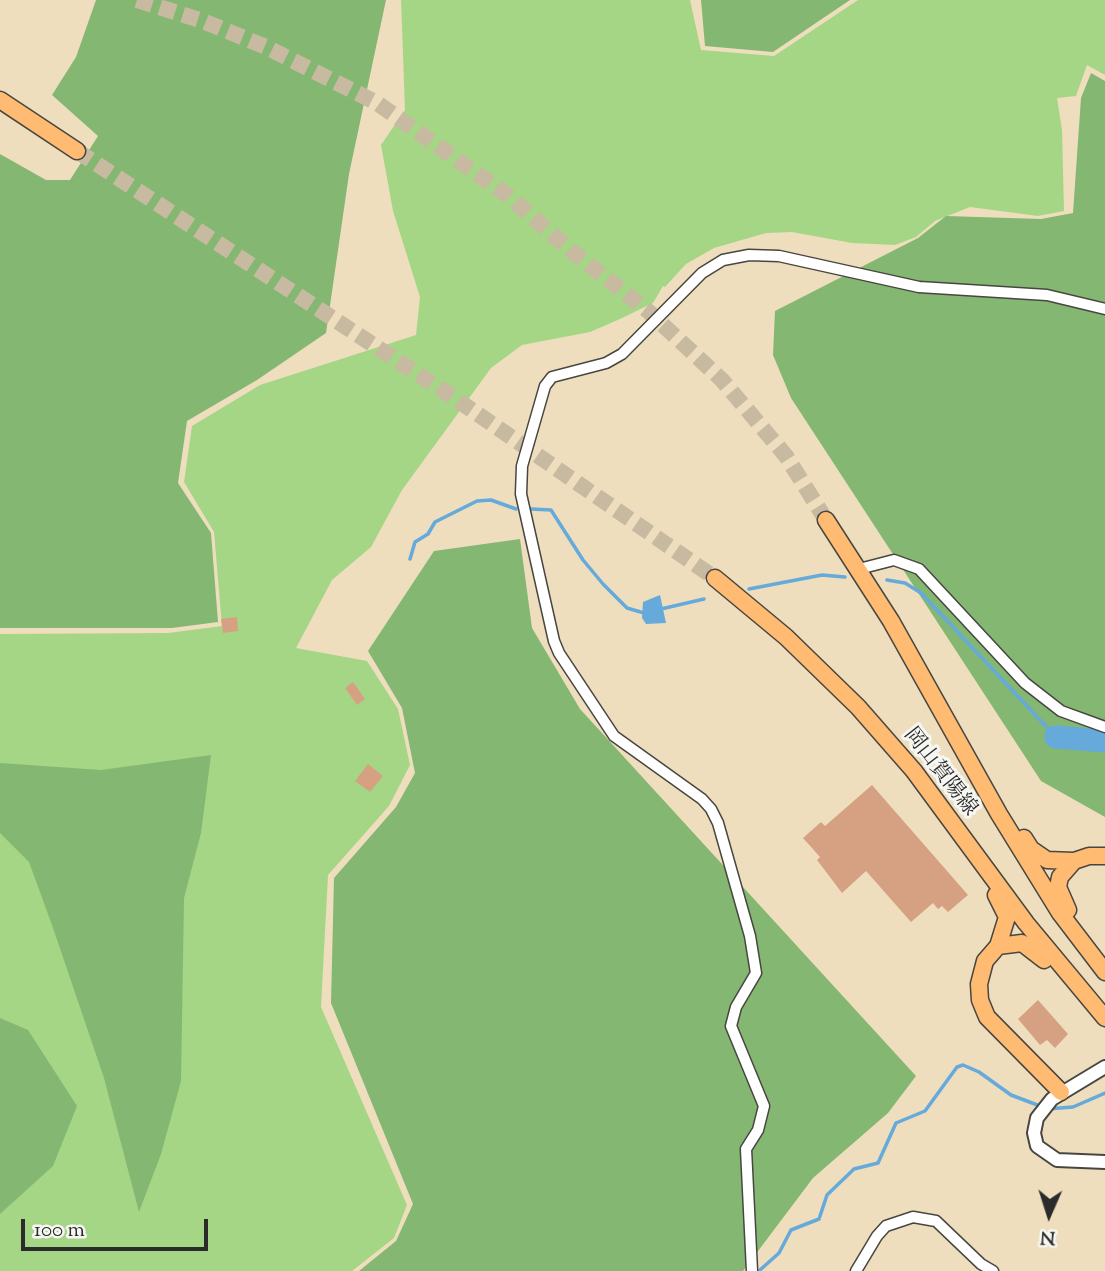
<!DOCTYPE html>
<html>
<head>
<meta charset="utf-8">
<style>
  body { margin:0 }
  #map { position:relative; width:1105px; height:1271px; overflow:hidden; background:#eedebd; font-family:"Sorts Mill Goudy",serif }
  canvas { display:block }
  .north { position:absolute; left:1014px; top:1180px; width:70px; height:70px; -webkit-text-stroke:5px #f6f6f2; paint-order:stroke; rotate:183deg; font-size:19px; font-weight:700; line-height:28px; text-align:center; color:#2b2b2b }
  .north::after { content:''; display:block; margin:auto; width:24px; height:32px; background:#2b2b2b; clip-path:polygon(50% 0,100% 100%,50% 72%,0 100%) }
  .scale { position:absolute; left:21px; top:1219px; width:187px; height:32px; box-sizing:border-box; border:4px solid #2b2b2b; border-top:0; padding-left:9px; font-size:21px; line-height:24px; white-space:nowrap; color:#2b2b2b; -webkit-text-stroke:5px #f6f6f2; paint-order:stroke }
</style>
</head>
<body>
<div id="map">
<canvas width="1105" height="1271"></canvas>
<div class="north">N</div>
<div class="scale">100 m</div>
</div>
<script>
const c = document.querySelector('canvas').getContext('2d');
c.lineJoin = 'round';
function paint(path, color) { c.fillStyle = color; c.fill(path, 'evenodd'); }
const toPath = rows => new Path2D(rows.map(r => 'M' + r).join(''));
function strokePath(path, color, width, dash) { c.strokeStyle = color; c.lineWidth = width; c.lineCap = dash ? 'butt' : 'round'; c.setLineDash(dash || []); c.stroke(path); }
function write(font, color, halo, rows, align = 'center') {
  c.font = font + ' "Sorts Mill Goudy","Noto Serif JP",serif'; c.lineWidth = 6; c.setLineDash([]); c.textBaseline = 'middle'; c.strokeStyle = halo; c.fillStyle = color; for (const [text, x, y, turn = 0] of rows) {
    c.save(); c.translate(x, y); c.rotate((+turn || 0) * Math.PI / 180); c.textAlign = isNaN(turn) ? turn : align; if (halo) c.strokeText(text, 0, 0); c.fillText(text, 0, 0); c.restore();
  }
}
paint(toPath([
  [401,0,690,0,701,50,774,56,858,0,1105,0,1105,75,1087,65,1076,96,1057,98,1062,130,1064,211,1038,216,970,207,935,221,916,237,895,245,852,243,792,232,766,233,714,248,686,264,665,287,663,286,653,303,620,319,590,332,522,345,491,368,402,490,371,547,332,580,296,648,367,661,398,709,410,765,389,806,328,875,321,1007,407,1205,394,1238,352,1271,0,1271,0,634,168,633,222,626,214,532,184,482,192,426,260,385,416,335,420,297,393,211,381,145,405,110]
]), '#a5d685');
paint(toPath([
  [96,0,386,0,349,174,326,333,257,380,187,421,178,483,211,533,218,622,172,628,0,628,0,154,46,180,70,180,98,136,52,95,76,57],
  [701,0,850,0,773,52,705,46],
  [1091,73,1105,81,1105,817,1041,781,791,398,773,355,775,311,918,238,946,216,1041,219,1073,213,1081,98],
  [520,539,532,628,580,709,916,1076,888,1113,813,1178,743,1271,359,1271,396,1241,413,1204,331,1003,334,878,396,807,415,773,402,708,368,651,434,551],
  [211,755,201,833,184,898,181,1081,161,1154,139,1212,104,1078,52,925,29,862,0,833,0,763,101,770],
  [0,1018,28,1030,77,1106,53,1166,0,1214]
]), '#84b772');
paint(toPath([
  [660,595,666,623,646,624,642,618,643,602]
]), '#65aada');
strokePath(toPath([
  [531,509,551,510,583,560,603,584,627,608,644,613],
  [410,559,415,542,428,534,435,522,477,501,491,500,516,509],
  [887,580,905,583,921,593,1056,737],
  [749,589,822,575,845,577],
  [661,609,704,599],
  [1047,1109,1073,1107,1105,1093],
  [760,1270,779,1253,791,1230,819,1219,827,1195,854,1169,878,1163,896,1123,925,1111,957,1067,963,1065,979,1072,1011,1095,1040,1106]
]), '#65aada', 3.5);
strokePath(toPath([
  [1056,737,1105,741]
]), '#65aada', 23);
paint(toPath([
  [237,617,238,631,223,633,221,619],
  [353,682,365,699,357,705,345,688],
  [368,764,383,776,370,792,355,781],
  [872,785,968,895,948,912,942,906,938,909,933,903,911,922,866,871,842,893,817,860,820,857,803,838,821,822,825,826],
  [1038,1000,1068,1034,1055,1048,1047,1040,1040,1045,1018,1019]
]), '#d6a183');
strokePath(toPath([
  [137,0,203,21,266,47,377,103,507,195,574,253,648,311,722,380,786,456,826,520],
  [77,151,453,397,715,578]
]), '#c7baa0', 16, [16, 8]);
const minor = toPath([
  [859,569,894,560,919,569,1025,683,1061,711,1105,727],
  [752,1271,746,1149,758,1130,764,1106,731,1026,736,1007,756,973,750,936,718,823,711,809,702,799,614,736,559,653,554,641,521,494,522,466,545,386,552,377,606,363,622,354,702,273,723,260,749,255,779,256,919,287,1047,295,1105,309],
  [856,1271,877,1236,886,1226,913,1217,936,1221,981,1264,993,1271]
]);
const tertiary = toPath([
  [1105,1067,1052,1099,1037,1118,1034,1133,1037,1146,1057,1160,1105,1162]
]);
const primary = toPath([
  [0,100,77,151],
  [826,520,891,621,999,814,1060,913,1105,972],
  [715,578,786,637,858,707,914,771,1026,923,1105,1018],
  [1024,838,1031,849,1047,860,1074,861,1089,856,1105,856],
  [996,895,1007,917,998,946,985,961,979,984,980,1000,987,1017,1061,1092],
  [1068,910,1058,887,1060,877,1074,861],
  [998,946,1022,943,1044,960]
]);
strokePath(minor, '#484641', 13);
strokePath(tertiary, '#484641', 16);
strokePath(primary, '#484641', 19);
strokePath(minor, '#fff', 10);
strokePath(tertiary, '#fff', 12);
strokePath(primary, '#febb71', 16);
write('21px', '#2b2b2b', '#f6f6f2', [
  ["岡山賀陽線",939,773,52]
]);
</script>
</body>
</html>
